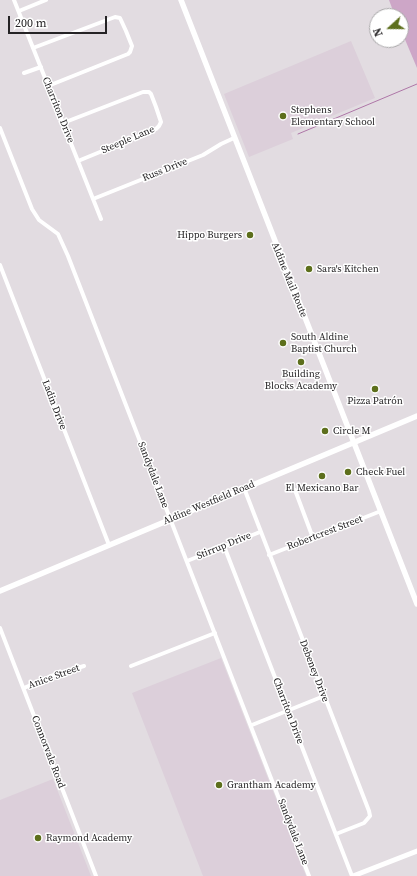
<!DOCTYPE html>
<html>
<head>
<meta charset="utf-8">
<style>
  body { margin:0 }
  #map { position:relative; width:417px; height:876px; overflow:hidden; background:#e2dce1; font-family:"Source Serif 4",serif }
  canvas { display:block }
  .north { position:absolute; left:369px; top:8px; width:40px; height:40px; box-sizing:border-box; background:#fff; border:1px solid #a8a7a8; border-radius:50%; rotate:249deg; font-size:11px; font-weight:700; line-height:16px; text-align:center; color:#252325 }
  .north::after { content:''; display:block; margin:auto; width:14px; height:18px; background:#5d6f1c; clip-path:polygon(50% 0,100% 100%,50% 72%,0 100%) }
  .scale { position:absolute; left:8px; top:16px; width:99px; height:18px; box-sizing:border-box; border:2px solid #252325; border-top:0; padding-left:5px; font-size:12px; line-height:14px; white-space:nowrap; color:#252325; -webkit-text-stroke:3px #fff; paint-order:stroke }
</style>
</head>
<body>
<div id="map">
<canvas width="417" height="876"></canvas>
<div class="north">N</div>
<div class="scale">200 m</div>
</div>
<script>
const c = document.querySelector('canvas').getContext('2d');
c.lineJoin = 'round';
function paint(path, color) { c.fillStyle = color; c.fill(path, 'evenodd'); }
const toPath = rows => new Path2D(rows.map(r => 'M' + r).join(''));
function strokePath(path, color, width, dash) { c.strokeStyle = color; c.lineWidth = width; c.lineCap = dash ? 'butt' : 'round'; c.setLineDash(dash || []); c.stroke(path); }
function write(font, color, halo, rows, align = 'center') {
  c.font = font + ' "Source Serif 4",serif'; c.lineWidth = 3; c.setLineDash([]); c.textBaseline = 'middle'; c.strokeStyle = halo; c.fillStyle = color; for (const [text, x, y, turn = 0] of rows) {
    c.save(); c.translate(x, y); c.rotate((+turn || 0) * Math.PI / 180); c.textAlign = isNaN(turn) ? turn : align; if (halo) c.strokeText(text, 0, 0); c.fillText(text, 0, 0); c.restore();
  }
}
paint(toPath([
  [351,41,375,98,291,133,293,139,249,157,224,94],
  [221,658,306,876,203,876,132,693],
  [53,779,91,876,0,876,0,800]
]), '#dccfda');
paint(toPath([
  [389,0,417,0,417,68,401,30,401,16,395,16]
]), '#cda6c7');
strokePath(toPath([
  [298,134,417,84]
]), '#ae76a7', 1);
strokePath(toPath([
  [14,0,101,219],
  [19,11,46,0],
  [33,48,115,17,120,18,126,31,132,46,130,52,128,54,48,86],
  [24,73,41,67],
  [63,123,143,92,149,92,151,94,156,107,161,122,159,126,156,129,78,161],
  [0,128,32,209,39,220,58,234,68,256,309,876],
  [93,199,203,155,221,144,234,138],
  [0,265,109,545],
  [244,488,369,811,370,816,364,823,336,834],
  [295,490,313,538],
  [224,546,352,876],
  [269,555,381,511],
  [187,561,260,532],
  [0,628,96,876],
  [131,666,215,633],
  [24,688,51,676,84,666],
  [252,725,324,696]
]), '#fff', 4);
strokePath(toPath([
  [353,876,417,851]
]), '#fff', 5);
strokePath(toPath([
  [181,0,417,604],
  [0,591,417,416]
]), '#fff', 5.5);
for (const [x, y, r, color] of [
  [283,116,4,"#5d6f1c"],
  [250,235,4,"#5d6f1c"],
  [309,269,4,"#5d6f1c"],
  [283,343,4,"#5d6f1c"],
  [301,362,4,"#5d6f1c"],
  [375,389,4,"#5d6f1c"],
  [325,431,4,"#5d6f1c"],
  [348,472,4,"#5d6f1c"],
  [322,476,4,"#5d6f1c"],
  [219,785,4,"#5d6f1c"],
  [38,838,4,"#5d6f1c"]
]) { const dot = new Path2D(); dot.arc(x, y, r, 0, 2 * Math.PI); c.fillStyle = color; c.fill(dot); strokePath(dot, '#fff', 1.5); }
write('10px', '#252325', '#fff', [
  ["Charriton Drive",58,110,68],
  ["Steeple Lane",128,140,-23],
  ["Russ Drive",165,170,-22],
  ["Aldine Mail Route",289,280,68],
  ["Ladin Drive",54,405,69],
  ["Sandydale Lane",153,475,69],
  ["Aldine Westfield Road",209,503,-23],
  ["Robertcrest Street",325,533,-21],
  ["Stirrup Drive",224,546,-22],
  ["Debeney Drive",314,671,69],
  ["Anice Street",54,677,-20],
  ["Charriton Drive",288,711,69],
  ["Connorvale Road",48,752,69],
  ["Sandydale Lane",293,832,69]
]);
write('10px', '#252325', '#fff', [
  ["Stephens",291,110],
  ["Elementary School",291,122],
  ["Hippo Burgers",242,235,"right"],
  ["Sara's Kitchen",317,269],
  ["South Aldine",291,337],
  ["Baptist Church",291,349],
  ["Building",301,374,"center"],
  ["Blocks Academy",301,386,"center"],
  ["Pizza Patrón",375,401,"center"],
  ["Circle M",333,431],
  ["Check Fuel",356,472],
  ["El Mexicano Bar",322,488,"center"],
  ["Grantham Academy",227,785],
  ["Raymond Academy",46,838]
], 'left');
</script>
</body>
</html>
